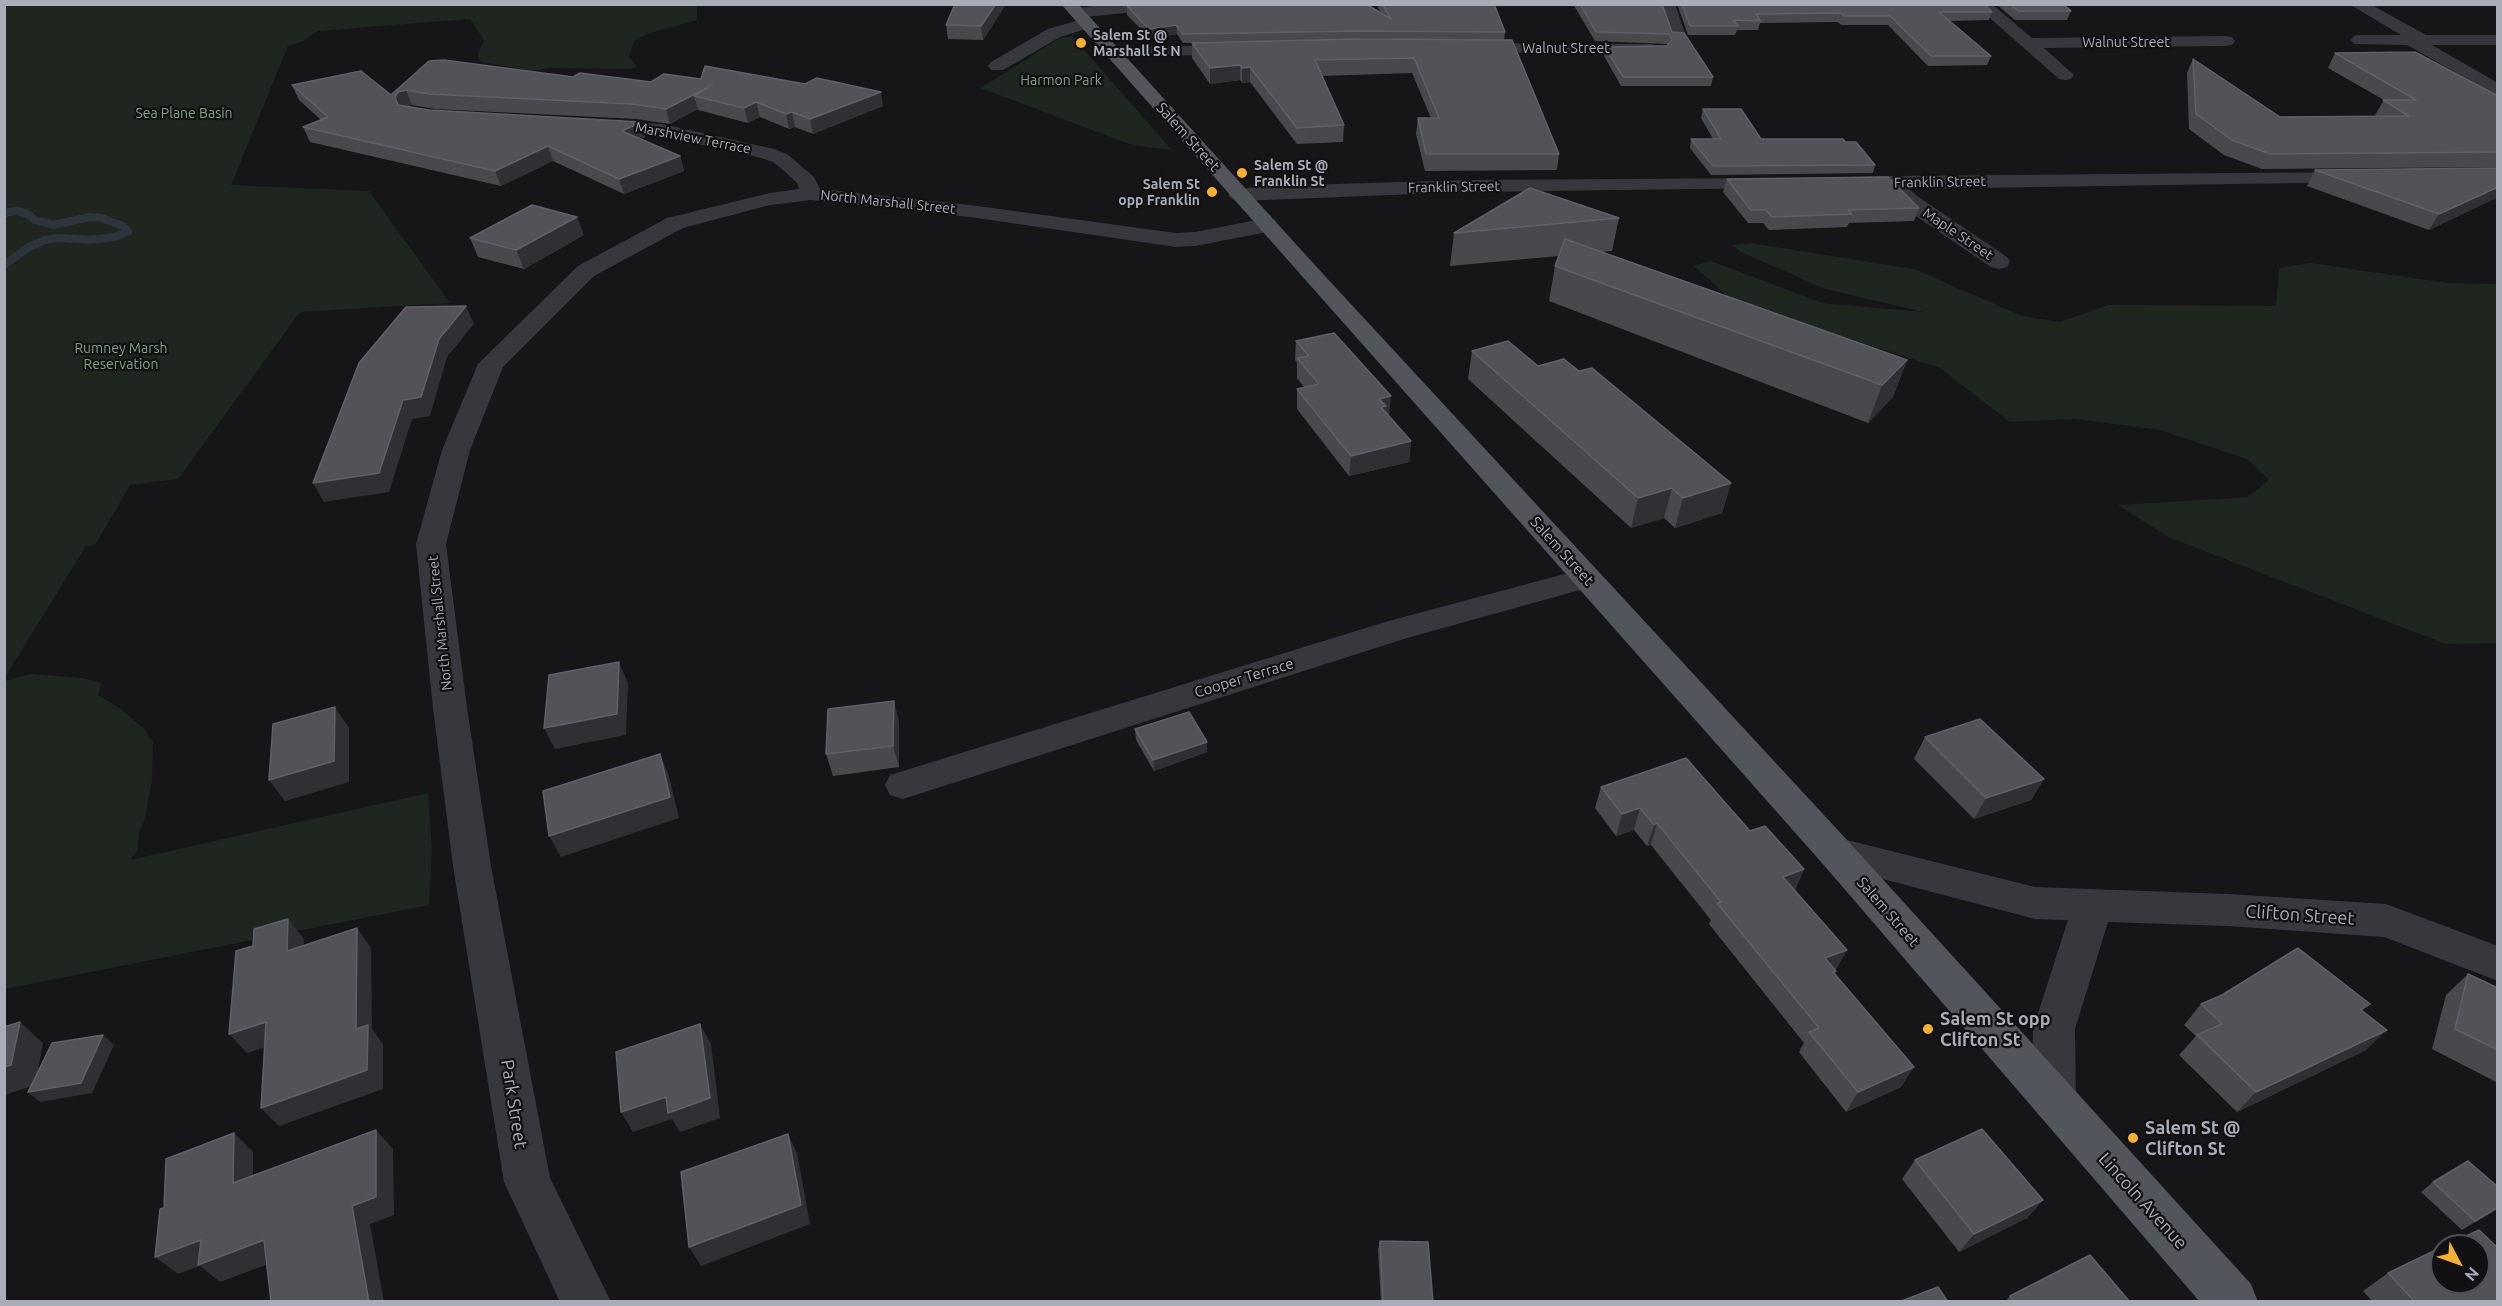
<!DOCTYPE html>
<html>
<head>
<meta charset="utf-8">
<style>
  body { margin:0 }
  #map { position:relative; width:2502px; height:1306px; overflow:hidden; background:#161618; font-family:Ubuntu,sans-serif }
  canvas { display:block }
  .frame { position:absolute; inset:0; border:6px solid #a8adb8; pointer-events:none }
  .north { position:absolute; left:2430px; top:1234px; width:60px; height:60px; box-sizing:border-box; background:#111113; border:2px solid #4d4f55; border-radius:50%; rotate:131deg; font-size:16px; font-weight:700; line-height:24px; text-align:center; color:#a8adb8 }
  .north::after { content:''; display:block; margin:auto; width:21px; height:27px; background:#f2b134; clip-path:polygon(50% 0,100% 100%,50% 72%,0 100%) }
</style>
</head>
<body>
<div id="map">
<canvas width="2502" height="1306"></canvas>
<div class="frame"></div>
<div class="north">N</div>
</div>
<script>
const c = document.querySelector('canvas').getContext('2d');
c.lineJoin = 'round';
function paint(path, color) { c.fillStyle = color; c.fill(path, 'evenodd'); }
const toPath = rows => new Path2D(rows.map(r => 'M' + r).join(''));
function strokePath(path, color, width, dash) { c.strokeStyle = color; c.lineWidth = width; c.lineCap = dash ? 'butt' : 'round'; c.setLineDash(dash || []); c.stroke(path); }
function write(font, color, halo, rows, align = 'center') {
  c.font = font + ' Ubuntu,sans-serif'; c.lineWidth = 4.5; c.setLineDash([]); c.textBaseline = 'middle'; c.strokeStyle = halo; c.fillStyle = color; for (const [text, x, y, turn = 0] of rows) {
    c.save(); c.translate(x, y); c.rotate((+turn || 0) * Math.PI / 180); c.textAlign = isNaN(turn) ? turn : align; if (halo) c.strokeText(text, 0, 0); c.fillText(text, 0, 0); c.restore();
  }
}
paint(toPath([
  [654,4,697,6,697,20,647,34,634,41,629,57,637,66,632,69,548,68,532,71,482,62,478,58,479,51,484,40,470,19,318,31,303,41,288,46,231,185,369,191,450,303,300,312,178,479,130,485,95,545,86,546,5,677,5,5],
  [1072,36,1170,148,1173,150,1132,145,981,88,1060,38],
  [1750,243,1914,269,2022,316,2060,322,2108,305,2276,306,2279,268,2310,263,2448,283,2497,284,2497,643,2446,644,2168,537,2118,505,2248,497,2269,480,2247,459,2160,430,2075,419,2010,422,1940,368,1732,301,1694,266,1711,261,1822,303,1924,312,1825,289,1741,252,1733,245],
  [30,674,83,678,101,683,98,695,121,709,144,729,153,742,152,779,145,820,139,832,138,850,130,860,428,793,432,849,429,905,5,989,5,681]
]), '#1e261f');
strokePath(toPath([
  [4,213,16,211,26,213,35,220,53,225,90,217,101,218,123,226,128,232,115,237,90,240,59,238,45,240,29,247,4,265]
]), '#2c353c', 8);
paint(toPath([
  [1111,4,1172,4,1164,9,1076,18,1068,13,1076,8,1111,4],
  [1659,4,1675,4,1686,36,1684,40,1672,40,1659,4],
  [1974,4,1992,4,2032,38,2226,36,2232,37,2235,41,2232,45,2226,46,2044,48,2074,75,2071,79,2065,80,2059,79,1974,4],
  [2349,4,2370,4,2426,35,2498,35,2498,45,2432,45,2498,83,2498,96,2407,45,2354,44,2351,40,2354,36,2360,35,2401,35,2349,4],
  [1086,18,1092,19,1094,23,1092,27,1060,37,1003,70,991,70,988,66,991,62,1048,29,1086,18],
  [1471,43,1651,44,1657,45,1660,49,1657,53,1651,54,1465,52,1462,48,1465,44,1471,43],
  [1237,45,1243,46,1246,50,1243,54,1113,57,1107,56,1104,52,1107,48,1113,47,1237,45],
  [597,120,662,124,774,149,787,154,814,177,820,189,970,205,1176,233,1195,232,1267,218,1275,220,1278,225,1275,230,1267,232,1195,246,1176,247,970,217,811,200,770,205,683,228,594,276,503,367,470,450,446,544,467,708,491,866,550,1178,611,1302,560,1302,504,1182,453,866,433,708,416,544,442,450,478,364,578,266,667,218,770,193,799,189,797,183,783,170,773,162,761,158,662,136,590,130,587,126,590,122,597,120],
  [2356,172,2363,174,2366,178,2363,182,1909,189,1917,196,2007,257,2010,262,2007,267,1999,269,1991,267,1901,206,1886,189,1850,189,1843,187,1840,183,1843,179,1850,177,1891,176,2356,172],
  [1771,178,1778,180,1781,184,1778,188,1468,192,1239,201,1232,199,1228,195,1232,191,1239,189,1270,186,1468,180,1771,178],
  [1587,568,1598,571,1603,578,1598,585,1407,638,903,799,890,795,885,785,890,775,1385,622,1587,568],
  [1835,837,2035,887,2228,894,2386,904,2498,946,2498,981,2384,937,2228,926,2108,922,2075,1029,2076,1100,2070,1115,2054,1121,2038,1115,2032,1100,2033,1029,2068,920,2035,919,1822,863,1816,852,1822,841,1835,837]
]), '#37383d');
paint(toPath([
  [1061,4,1078,4,1324,275,1848,841,2251,1284,2258,1302,2200,1302,1822,863,1061,4]
]), '#53555c');
paint(toPath([
  [1006,4,983,40,948,39,946,25],
  [1376,4,1494,4,1505,32,1504,40,1559,154,1557,170,1425,171,1416,134,1418,118,1431,118,1412,73,1321,76,1344,125,1343,142,1297,144,1250,82,1242,83,1240,80,1210,84,1192,58,1192,43,1183,43,1177,34,1150,38,1127,15,1127,6,1381,13],
  [1573,4,1662,4,1672,32,1713,77,1711,86,1621,86,1604,56,1605,47,1668,45,1667,44,1595,41],
  [1677,4,1984,4,1992,12,1989,20,1950,21,1991,56,1987,65,1928,66,1888,25,1841,25,1838,22,1760,23,1758,30,1737,30,1735,35,1688,35],
  [1996,4,2063,4,2071,11,2067,20,2015,20],
  [2335,53,2498,96,2498,167,2262,169,2224,155,2189,129,2187,73,2193,59,2280,117,2377,116,2375,115,2384,100,2328,68],
  [429,61,573,77,651,82,883,106,813,134,795,127,789,129,760,117,748,123,698,110,698,109,670,124,636,119,435,109,412,105,407,106,429,110,641,122,645,137,641,139,680,156,684,171,624,194,553,161,501,186,310,142,303,127,321,120,299,100,292,85,391,95],
  [1703,109,1761,139,1845,142,1875,165,1873,173,1711,175,1690,148,1691,139,1713,139,1701,118],
  [2498,168,2498,200,2496,198,2429,230,2307,186,2315,170],
  [1727,179,1919,208,1914,221,1849,223,1847,227,1769,230,1763,223,1748,223,1723,192],
  [1619,218,1612,251,1601,252,1907,360,1893,397,1868,423,1549,301,1555,266,1558,256,1450,266,1454,233],
  [584,235,524,269,478,257,470,238],
  [1296,341,1389,416,1411,441,1409,462,1349,476,1297,409,1297,389,1304,387,1297,378,1297,362,1295,360],
  [1472,351,1538,366,1579,371,1731,483,1722,513,1675,528,1664,518,1631,528,1468,379],
  [899,722,899,767,833,776,826,754],
  [1135,729,1207,752,1154,771,1136,740],
  [1925,737,2044,779,2031,800,1974,819,1914,759],
  [1601,787,1750,831,1804,869,1795,890,1836,971,1835,974,1901,1087,1846,1112,1799,1052,1804,1043,1709,924,1711,920,1651,845,1647,846,1634,830,1616,836,1595,808],
  [2468,974,2498,988,2498,1083,2432,1049,2446,995],
  [2201,1004,2363,1011,2366,1050,2237,1112,2179,1055,2196,1036,2184,1025],
  [1915,1160,2043,1200,2027,1218,1959,1252,1902,1179],
  [2433,1182,2498,1187,2498,1209,2462,1230,2421,1192],
  [1380,1241,1433,1302,1381,1302,1378,1250],
  [2388,1273,2498,1302,2373,1302,2363,1291],
  [2010,1296,2130,1302,2005,1302]
]), '#47494d');
paint(toPath([
  [996,4,1006,4,983,40,981,26],
  [1176,25,1177,34,1150,38,1149,29],
  [1240,65,1240,80,1210,84,1210,68],
  [1250,67,1250,82,1242,83,1242,68],
  [712,85,694,96,698,109,670,124,666,109],
  [406,90,412,105,404,107,401,112,395,97,398,92],
  [881,92,883,106,813,134,810,119],
  [756,102,760,117,748,123,744,108],
  [792,112,795,127,789,129,786,114],
  [641,122,645,137,627,146,622,131],
  [548,146,553,161,501,186,495,171],
  [680,156,684,171,624,194,619,179],
  [2498,187,2498,196,2496,198,2429,230,2439,214],
  [577,217,584,235,524,269,516,250],
  [466,306,474,324,447,357,430,416,412,419,389,492,324,502,313,483,403,400,439,339],
  [1907,360,1893,397,1868,423,1882,385],
  [1391,396,1389,416,1384,426,1379,399],
  [1411,441,1409,462,1349,476,1351,456],
  [1731,483,1722,513,1675,528,1683,498],
  [1672,488,1664,518,1631,528,1638,498],
  [619,662,628,683,626,735,555,749,544,728],
  [894,701,899,722,899,767,893,746],
  [335,707,349,728,349,782,285,801,269,780],
  [1207,742,1207,752,1154,771,1153,760],
  [660,754,669,776,679,818,561,857,549,836],
  [2044,779,2031,800,1974,819,1986,798],
  [1640,808,1634,830,1616,836,1622,814],
  [1657,823,1651,845,1647,846,1654,825],
  [1804,869,1795,890,1783,877],
  [288,919,304,939,303,970,287,951],
  [357,928,371,948,372,1029,383,1044,383,1089,279,1126,261,1108,356,1029],
  [1847,950,1836,970,1825,958],
  [20,1022,43,1043,35,1085,4,1095,4,1067],
  [266,1022,283,1041,247,1053,229,1034],
  [700,1024,711,1044,720,1118,680,1132,672,1119,633,1132,621,1112],
  [2387,1030,2366,1050,2237,1112,2256,1092],
  [103,1035,114,1045,92,1093,40,1102,28,1092],
  [1914,1067,1901,1087,1846,1112,1858,1092],
  [376,1130,393,1149,394,1215,370,1224,384,1302,369,1302,352,1206],
  [234,1133,253,1152,253,1201,233,1183],
  [788,1134,797,1153,810,1224,701,1266,689,1247],
  [2043,1200,2027,1218,1959,1252,1974,1234],
  [2498,1207,2498,1209,2462,1230,2475,1221],
  [201,1240,264,1240,284,1258,220,1282,200,1266,178,1274,155,1257]
]), '#2f3033');
const building = toPath([
  [955,4,996,4,981,26,946,25,955,4],
  [1143,4,1366,4,1391,19,1382,4,1494,4,1505,32,1357,31,1183,34,1176,25,1149,29,1127,6,1143,4],
  [1580,4,1662,4,1672,32,1684,33,1713,77,1623,77,1605,47,1667,46,1672,40,1669,34,1596,32,1580,4],
  [1682,4,1984,4,1992,12,1939,12,1991,56,1931,56,1890,16,1844,16,1841,13,1756,14,1761,21,1733,20,1738,26,1690,26,1682,4],
  [2010,4,2063,4,2071,11,2018,11,2010,4],
  [1358,39,1512,40,1559,154,1426,154,1418,118,1439,118,1414,58,1315,60,1344,125,1297,128,1250,67,1242,68,1240,65,1210,68,1192,43,1358,39],
  [2415,52,2498,96,2498,152,2270,154,2232,140,2196,114,2193,59,2280,117,2409,116,2383,100,2416,100,2335,53,2415,52],
  [444,60,573,77,580,73,651,82,664,74,701,79,705,66,805,84,817,78,881,92,810,119,792,112,786,114,756,102,744,108,694,96,712,85,666,109,632,104,429,94,406,90,398,92,395,97,398,105,429,110,641,122,622,131,680,156,619,179,548,146,495,171,303,127,328,117,292,85,361,71,391,95,429,61,444,60],
  [1703,109,1741,109,1761,139,1843,139,1845,142,1856,142,1875,165,1713,166,1691,139,1721,139,1703,109],
  [2498,168,2498,187,2439,214,2315,170,2498,168],
  [1888,177,1919,208,1848,210,1852,214,1772,217,1766,210,1751,210,1727,179,1888,177],
  [1530,188,1619,218,1454,233,1530,188],
  [532,205,577,217,516,250,470,238,532,205],
  [1565,239,1907,360,1882,385,1555,266,1565,239],
  [466,306,439,339,421,397,403,400,379,473,313,483,359,363,406,307,466,306],
  [1334,333,1391,396,1379,399,1386,406,1381,407,1411,441,1351,456,1297,389,1319,384,1297,358,1309,356,1296,341,1334,333],
  [1508,341,1538,366,1564,359,1579,371,1592,368,1731,483,1683,498,1672,488,1638,498,1472,351,1508,341],
  [619,662,617,714,544,728,549,675,619,662],
  [894,701,893,746,826,754,828,709,894,701],
  [335,707,334,761,269,780,273,724,335,707],
  [1189,712,1207,742,1153,760,1135,729,1189,712],
  [1980,719,2044,779,1986,798,1925,737,1980,719],
  [660,754,670,797,549,836,543,791,660,754],
  [1686,758,1750,831,1765,826,1804,869,1783,877,1847,950,1825,958,1836,971,1833,972,1914,1067,1858,1092,1809,1032,1819,1028,1717,903,1721,902,1657,823,1654,825,1640,808,1622,814,1601,787,1686,758],
  [288,919,287,951,357,928,356,1029,368,1025,367,1070,261,1108,266,1022,229,1034,236,951,253,946,254,929,288,919],
  [2298,948,2370,1004,2361,1010,2387,1030,2256,1092,2197,1035,2222,1024,2201,1004,2222,995,2298,948],
  [2468,974,2498,988,2498,1050,2455,1029,2468,974],
  [20,1022,11,1065,4,1067,4,1027,20,1022],
  [700,1024,710,1098,668,1113,666,1097,621,1112,616,1052,700,1024],
  [103,1035,81,1083,28,1092,52,1043,103,1035],
  [1982,1129,2043,1200,1974,1234,1915,1160,1982,1129],
  [376,1130,376,1197,352,1206,369,1302,271,1302,264,1240,198,1265,201,1240,155,1257,160,1209,164,1208,166,1159,234,1133,233,1183,376,1130],
  [788,1134,801,1205,689,1247,681,1172,788,1134],
  [2468,1161,2498,1187,2498,1207,2475,1221,2433,1182,2468,1161],
  [2479,1230,2498,1248,2498,1302,2415,1302,2388,1273,2442,1247,2442,1282,2478,1282,2478,1246,2445,1246,2479,1230],
  [1380,1241,1428,1242,1433,1302,1383,1302,1380,1241],
  [2090,1255,2130,1302,2015,1302,2010,1296,2090,1255],
  [1938,1287,1948,1302,1899,1302,1938,1287]
]);
paint(building, '#525359');
strokePath(building, '#5f6168', 1.5);
for (const [x, y, r, color] of [
  [1081,43,6,"#f2b134"],
  [1242,173,6,"#f2b134"],
  [1212,192,6,"#f2b134"],
  [1928,1029,6,"#f2b134"],
  [2133,1138,6,"#f2b134"]
]) { const dot = new Path2D(); dot.arc(x, y, r, 0, 2 * Math.PI); c.fillStyle = color; c.fill(dot); strokePath(dot, '#111113', 2); }
write('bold 14px', '#a8adb8', '#111113', [
  ["Salem St @",1093,35],
  ["Marshall St N",1093,51],
  ["Salem St @",1254,165],
  ["Franklin St",1254,181],
  ["Salem St",1200,184,"right"],
  ["opp Franklin",1200,200,"right"]
], 'left');
write('14px', '#a8adb8', '#111113', [
  ["Walnut Street",2126,42],
  ["Walnut Street",1566,48],
  ["Marshview Terrace",693,138,11],
  ["Franklin Street",1940,182,-1],
  ["Franklin Street",1454,187,-1],
  ["North Marshall Street",888,202,6],
  ["Maple Street",1958,234,34],
  ["North Marshall Street",440,623,-96]
]);
write('14px', '#7fa381', '#111113', [
  ["Harmon Park",1061,80],
  ["Sea Plane Basin",184,113],
  ["Rumney Marsh",121,348],
  ["Reservation",121,364]
]);
write('15px', '#a8adb8', '#111113', [
  ["Salem Street",1188,137,48],
  ["Salem Street",1562,551,48],
  ["Cooper Terrace",1244,678,-17],
  ["Salem Street",1888,912,49]
]);
write('18px', '#a8adb8', '#111113', [
  ["Clifton Street",2300,915,4],
  ["Park Street",514,1104,81],
  ["Lincoln Avenue",2143,1201,48]
]);
write('bold 18px', '#a8adb8', '#111113', [
  ["Salem St opp",1940,1019],
  ["Clifton St",1940,1040],
  ["Salem St @",2145,1128],
  ["Clifton St",2145,1149]
], 'left');
</script>
</body>
</html>
